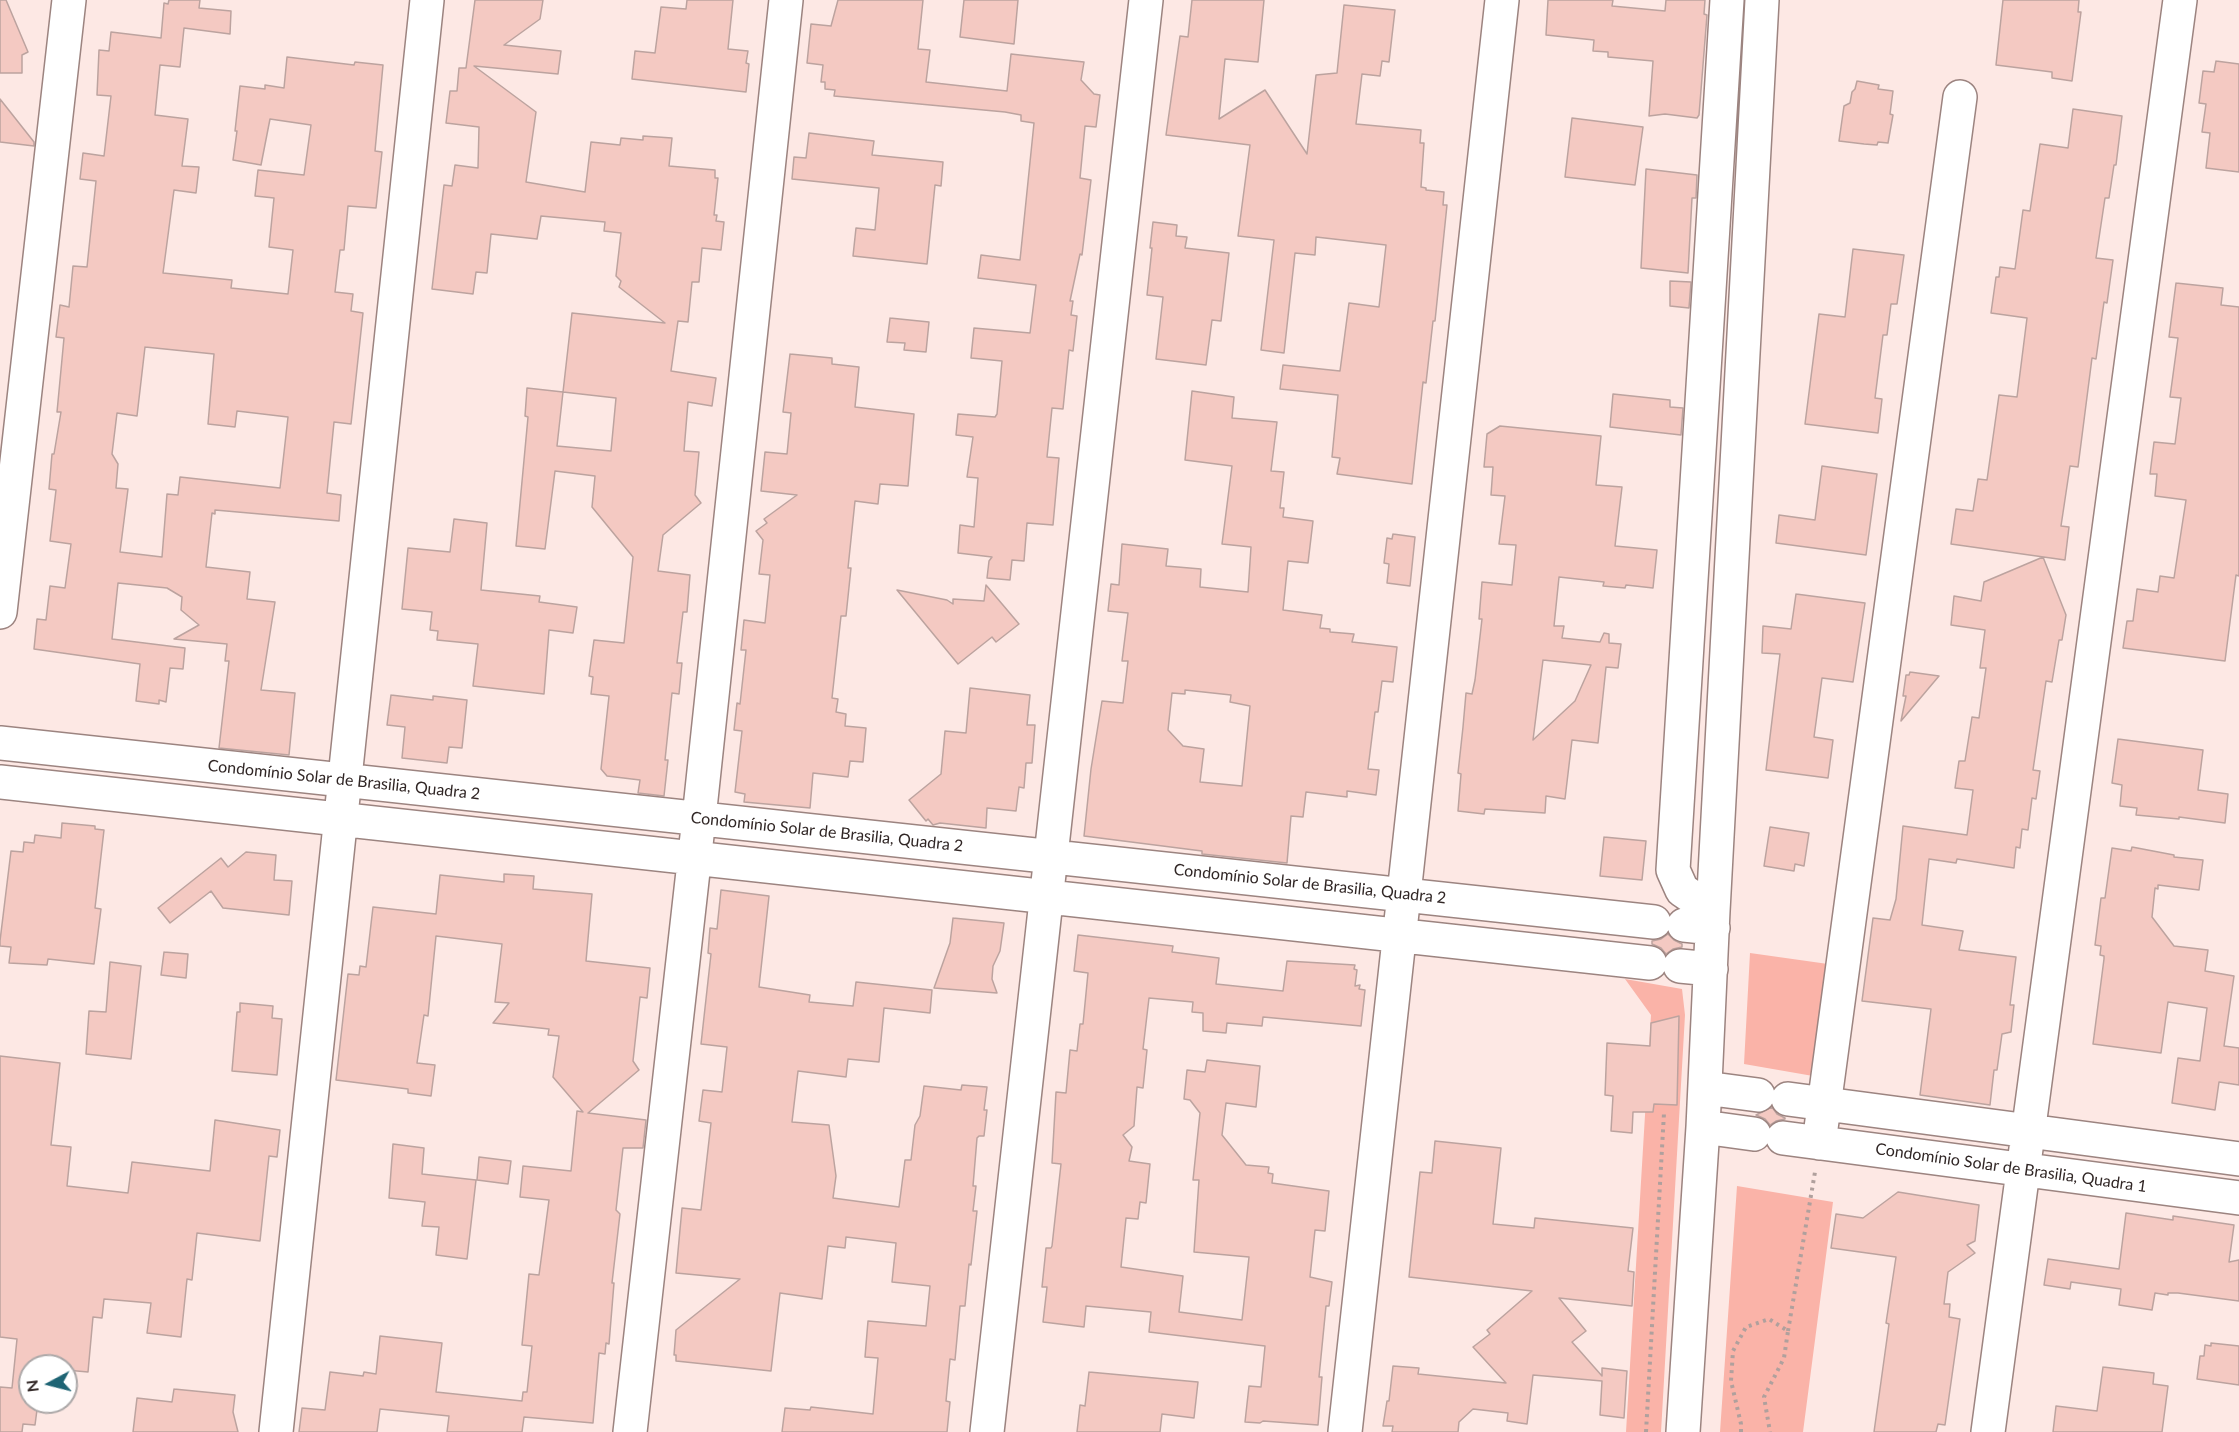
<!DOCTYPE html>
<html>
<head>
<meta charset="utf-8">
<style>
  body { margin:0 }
  #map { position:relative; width:2239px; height:1432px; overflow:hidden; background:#fde8e4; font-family:Lato,sans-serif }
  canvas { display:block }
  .north { position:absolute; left:18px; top:1354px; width:60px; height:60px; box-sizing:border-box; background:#fff; border:2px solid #aca8a8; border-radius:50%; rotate:263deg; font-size:16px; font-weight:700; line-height:24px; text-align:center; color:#302625 }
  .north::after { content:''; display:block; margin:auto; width:21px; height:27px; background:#1e6474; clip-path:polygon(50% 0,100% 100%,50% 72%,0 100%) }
</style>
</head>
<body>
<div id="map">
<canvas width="2239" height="1432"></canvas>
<div class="north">N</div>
</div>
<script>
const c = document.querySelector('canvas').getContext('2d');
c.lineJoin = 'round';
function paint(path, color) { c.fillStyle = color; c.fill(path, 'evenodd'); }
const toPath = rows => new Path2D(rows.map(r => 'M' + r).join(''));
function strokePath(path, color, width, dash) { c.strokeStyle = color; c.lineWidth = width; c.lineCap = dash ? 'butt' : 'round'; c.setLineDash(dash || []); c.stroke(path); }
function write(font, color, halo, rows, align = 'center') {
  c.font = font + ' Lato,sans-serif'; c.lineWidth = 6; c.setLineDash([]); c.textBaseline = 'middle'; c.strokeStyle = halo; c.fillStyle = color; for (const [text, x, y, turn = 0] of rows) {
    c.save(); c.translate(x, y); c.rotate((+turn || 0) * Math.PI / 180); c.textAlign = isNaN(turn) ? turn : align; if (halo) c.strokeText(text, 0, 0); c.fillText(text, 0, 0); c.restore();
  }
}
paint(toPath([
  [1750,953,1828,964,1813,1076,1744,1064],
  [1625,979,1682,989,1685,1015,1661,1432,1626,1432,1651,1015],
  [1737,1186,1833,1202,1803,1432,1720,1432]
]), '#fab3a8');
const building = toPath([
  [0,0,6,0,28,52,22,55,22,73,0,73,0,0],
  [169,0,200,0,199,8,231,11,230,34,184,28,180,67,160,65,155,115,188,119,182,166,199,167,196,193,174,190,163,273,232,280,231,288,288,294,293,250,269,247,274,198,255,196,258,170,304,175,311,125,270,119,261,165,233,160,237,131,235,131,240,86,265,89,265,85,284,88,287,57,354,65,355,62,383,65,375,151,382,152,376,208,348,206,344,250,340,250,335,292,353,294,351,311,363,313,351,424,334,422,327,493,341,495,339,521,215,510,215,514,212,513,206,567,250,572,247,599,275,602,261,690,295,693,289,755,219,748,229,661,225,661,227,644,174,639,199,625,181,610,182,597,167,588,118,583,112,639,185,648,183,669,170,668,166,702,159,700,159,704,136,701,140,664,34,649,37,619,46,620,50,586,65,588,71,544,50,541,56,490,49,489,52,454,54,454,61,412,57,412,64,338,56,337,60,305,69,307,73,266,87,267,96,181,80,179,83,153,104,156,111,96,97,95,99,50,109,51,111,32,161,38,164,3,168,4,169,0],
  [145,347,214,354,208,424,235,427,237,411,288,417,280,488,180,477,178,495,167,494,162,557,120,552,128,489,116,488,118,464,112,454,117,413,137,416,145,347],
  [475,0,543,0,540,19,504,45,561,51,558,74,474,66,536,112,526,182,585,192,591,142,620,145,621,138,643,140,643,136,672,138,669,166,715,170,715,178,718,178,714,215,717,215,716,221,724,222,721,250,702,248,699,282,692,282,688,322,678,321,671,371,716,378,712,406,688,402,684,451,699,452,695,495,701,503,663,535,658,571,690,575,687,612,683,612,677,663,682,663,679,694,672,693,665,760,668,760,664,796,638,793,640,780,607,776,601,769,609,696,591,694,593,677,589,676,594,640,624,643,633,557,592,507,595,476,555,471,545,549,516,546,528,417,525,416,527,388,563,392,572,313,665,323,619,287,621,281,616,276,621,233,604,231,605,222,541,216,537,239,491,234,487,273,476,272,473,294,432,289,444,185,452,186,455,165,478,168,479,127,446,123,450,91,457,91,459,68,466,68,475,0],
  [563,392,616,398,611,451,557,446,563,392],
  [687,0,733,0,728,49,748,51,746,63,749,64,746,92,632,79,635,51,655,53,661,7,686,9,687,0],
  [838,0,923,0,918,49,930,50,926,82,1007,91,1011,54,1084,62,1081,80,1094,94,1100,95,1096,127,1085,126,1080,178,1091,180,1082,255,1080,254,1070,301,1073,301,1071,315,1077,316,1073,351,1069,350,1063,409,1052,408,1047,457,1059,458,1053,525,1027,523,1024,561,1012,560,1010,580,987,578,989,561,992,557,958,553,960,525,974,527,978,478,967,477,973,437,956,435,958,414,995,417,997,414,1002,361,971,358,974,328,1030,333,1036,285,978,278,981,255,1020,260,1034,123,1021,121,1021,115,1005,112,834,96,835,90,825,89,825,82,821,82,823,65,807,63,811,24,831,26,838,0],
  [964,0,1018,0,1014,44,960,37,964,0],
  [1192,0,1264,0,1258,62,1225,59,1219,119,1265,90,1307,154,1316,75,1337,73,1344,5,1395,10,1389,62,1382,61,1380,76,1362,74,1356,124,1421,130,1420,143,1424,143,1421,187,1426,188,1426,190,1444,192,1443,205,1447,205,1435,321,1433,321,1426,383,1423,382,1412,484,1337,474,1340,458,1332,457,1338,395,1280,389,1283,365,1340,371,1349,303,1379,307,1386,245,1316,237,1315,255,1295,253,1284,353,1261,350,1274,240,1238,236,1250,145,1166,135,1180,36,1188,37,1192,0],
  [1548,0,1613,0,1612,6,1665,11,1666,0,1705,0,1704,14,1707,15,1699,115,1697,118,1665,114,1649,116,1653,61,1608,57,1608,52,1593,51,1594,40,1546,35,1548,0],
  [2003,0,2079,0,2078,12,2081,12,2072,81,2052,78,2052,72,1996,65,2003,0],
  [2216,61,2239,64,2239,172,2206,168,2210,133,2202,132,2206,104,2199,103,2203,71,2214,72,2216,61],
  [1857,81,1879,85,1878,89,1893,91,1890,114,1893,115,1888,143,1878,142,1877,145,1864,144,1839,141,1844,106,1850,103,1852,92,1855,89,1857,81],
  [0,99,34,142,34,146,0,142,0,99],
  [2073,109,2122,116,2116,165,2114,165,2109,198,2105,198,2096,258,2113,260,2107,303,2104,302,2096,359,2092,358,2078,467,2070,466,2061,526,2069,527,2065,560,1951,544,1956,509,1973,511,1978,479,1987,480,1999,395,2017,397,2027,318,1991,313,1996,277,1999,277,2000,267,2015,269,2023,210,2030,211,2040,144,2068,148,2073,109],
  [1572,118,1643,127,1635,185,1565,177,1572,118],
  [809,133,874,141,872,155,943,162,941,186,935,185,927,264,853,256,856,228,875,230,879,188,792,179,794,157,806,158,809,133],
  [1646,169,1697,175,1696,198,1692,198,1688,273,1641,268,1646,169],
  [1153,222,1177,225,1176,236,1187,237,1185,248,1229,253,1221,321,1212,320,1206,365,1156,359,1163,297,1147,295,1152,248,1150,248,1153,222],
  [1853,249,1904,255,1897,304,1891,304,1887,335,1883,335,1875,398,1882,399,1878,433,1805,424,1819,314,1845,317,1853,249],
  [1670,281,1691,282,1689,308,1670,306,1670,281],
  [2176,283,2223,288,2221,305,2239,307,2239,576,2236,575,2225,661,2123,648,2127,621,2133,621,2137,589,2158,592,2160,576,2174,578,2186,500,2155,496,2157,474,2150,474,2154,442,2175,444,2181,398,2170,397,2178,338,2169,337,2176,283],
  [890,318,929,322,926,352,904,350,905,343,887,342,890,318],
  [790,354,832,358,832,364,859,367,855,407,914,414,908,486,880,484,878,504,855,501,848,568,851,568,846,616,841,616,832,698,838,699,836,712,846,714,845,726,866,728,863,762,850,761,848,777,813,773,810,808,744,802,745,794,735,792,742,731,734,730,737,703,740,704,746,650,741,650,744,620,765,623,770,575,759,574,763,540,756,531,767,523,764,519,797,495,761,491,765,452,787,454,791,413,783,412,790,354],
  [1192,391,1234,397,1232,418,1277,422,1271,471,1284,472,1280,508,1284,508,1283,517,1313,521,1308,563,1288,561,1283,610,1322,615,1320,628,1330,629,1330,632,1354,634,1352,642,1397,647,1393,682,1382,681,1378,712,1375,712,1368,769,1379,770,1376,795,1347,791,1347,797,1306,792,1303,817,1291,816,1287,863,1202,854,1202,851,1084,836,1091,769,1102,701,1123,703,1128,661,1122,661,1128,613,1108,611,1111,584,1119,585,1122,544,1168,549,1166,566,1201,569,1200,587,1248,592,1251,547,1222,544,1232,466,1185,460,1192,391],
  [1185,690,1231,695,1230,702,1250,706,1242,786,1200,782,1204,749,1183,746,1168,730,1172,693,1185,694,1185,690],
  [1613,394,1670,400,1670,407,1683,408,1681,435,1610,427,1613,394],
  [1500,426,1601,436,1596,485,1622,487,1615,546,1657,550,1653,588,1626,585,1625,588,1603,586,1604,582,1559,577,1554,626,1564,626,1562,638,1600,642,1604,633,1609,634,1609,643,1621,644,1618,668,1606,667,1598,743,1572,740,1565,799,1546,796,1545,813,1485,809,1484,814,1458,811,1461,774,1458,773,1463,727,1466,693,1472,694,1475,680,1482,619,1479,619,1482,582,1512,585,1516,545,1499,544,1505,496,1491,495,1493,467,1484,467,1487,434,1500,426],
  [1543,660,1591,665,1575,701,1533,740,1543,660],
  [1822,466,1877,474,1866,555,1776,543,1779,515,1815,520,1822,466],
  [454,519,487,523,481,590,540,596,539,602,577,607,573,633,549,630,544,694,473,686,478,644,437,640,438,631,430,630,432,612,402,609,408,548,450,552,454,519],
  [1393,534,1415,537,1410,586,1387,583,1389,564,1384,563,1387,538,1392,539,1393,534],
  [2043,557,2066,615,2062,640,2059,640,2052,682,2046,681,2033,770,2040,771,2036,799,2032,798,2028,830,2022,829,2020,848,2016,847,2014,868,1957,859,1956,863,1929,859,1922,925,1963,931,1959,950,2016,957,2010,1005,2014,1005,2011,1032,2002,1034,1997,1070,1994,1070,1990,1105,1920,1095,1931,1009,1862,1001,1873,918,1890,920,1896,899,1903,826,1967,835,1973,790,1955,788,1959,761,1965,761,1972,717,1979,718,1986,668,1980,668,1985,630,1951,625,1954,596,1981,601,1984,582,2043,557],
  [986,585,1019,624,996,642,992,637,958,664,897,590,947,600,953,604,953,599,984,601,986,585],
  [1796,594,1865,603,1853,682,1822,678,1814,737,1833,740,1828,778,1766,770,1780,654,1762,653,1763,626,1791,629,1796,594],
  [1910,672,1939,676,1901,721,1906,696,1903,696,1906,675,1909,675,1910,672],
  [970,688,1030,695,1027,725,1035,725,1032,763,1026,763,1024,788,1019,787,1016,811,987,808,986,828,940,823,933,825,928,819,926,821,909,800,941,774,945,731,966,733,970,688],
  [391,695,433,700,433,696,467,700,462,748,449,747,447,763,402,758,405,727,387,725,391,695],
  [2118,739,2203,750,2198,790,2228,794,2225,823,2179,817,2179,819,2136,815,2137,808,2120,806,2122,785,2112,783,2118,739],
  [62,823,95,826,95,829,104,830,95,908,101,909,94,964,48,959,47,965,9,963,11,947,0,946,0,941,11,851,23,852,24,842,34,843,35,835,61,838,62,823],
  [1770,827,1809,833,1804,866,1795,864,1794,871,1764,866,1770,827],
  [1604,837,1646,841,1642,880,1600,876,1604,837],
  [2132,847,2174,855,2174,857,2203,860,2199,890,2158,885,2158,889,2155,888,2152,917,2174,946,2208,950,2205,971,2234,976,2224,1046,2239,1048,2239,1085,2219,1082,2215,1110,2172,1103,2178,1058,2200,1061,2207,1008,2168,1002,2161,1053,2093,1044,2104,959,2104,956,2100,955,2101,946,2095,945,2101,898,2105,898,2112,848,2131,851,2132,847],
  [246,852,276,855,274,880,292,881,289,915,223,908,211,891,170,923,158,908,221,858,228,867,246,852],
  [504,874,534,876,533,889,592,894,586,961,650,968,647,998,640,997,633,1061,639,1070,588,1113,646,1120,643,1148,623,1148,616,1210,620,1214,612,1283,614,1283,609,1344,606,1343,605,1354,599,1353,593,1423,524,1417,522,1432,447,1432,449,1416,380,1409,377,1432,299,1432,302,1408,325,1410,330,1372,363,1376,364,1372,376,1374,380,1336,442,1343,436,1392,522,1401,523,1392,527,1392,532,1346,522,1345,529,1274,539,1275,549,1200,520,1197,523,1166,571,1171,577,1111,583,1112,553,1077,559,1036,548,1035,549,1029,493,1023,509,1003,495,1002,502,944,436,936,428,1016,424,1015,417,1063,435,1065,431,1096,408,1093,408,1089,336,1080,348,974,359,975,360,966,366,967,373,907,436,914,440,875,504,882,504,874],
  [721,890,769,896,759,987,810,995,809,1002,853,1006,856,982,932,990,930,1013,884,1008,879,1062,848,1059,846,1077,798,1071,792,1122,829,1125,836,1176,833,1198,899,1207,905,1160,911,1160,915,1125,920,1116,924,1086,961,1090,962,1085,987,1087,984,1110,987,1110,984,1136,979,1136,977,1138,973,1186,976,1186,973,1211,977,1211,971,1265,969,1264,965,1306,960,1306,955,1360,950,1359,946,1401,950,1402,947,1432,782,1432,785,1408,810,1410,811,1407,873,1414,878,1358,865,1357,868,1321,926,1326,930,1286,892,1282,896,1243,846,1237,845,1248,828,1246,822,1299,780,1293,771,1371,676,1361,676,1355,674,1355,676,1330,740,1279,676,1273,682,1208,701,1210,711,1123,699,1121,703,1090,722,1092,727,1047,701,1044,711,954,708,953,710,928,717,929,721,890],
  [953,918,1004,923,1000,951,993,966,992,979,997,993,934,988,950,943,953,918],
  [1668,934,1674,940,1682,944,1682,947,1673,949,1666,954,1661,948,1652,944,1652,941,1661,939,1668,934],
  [1078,935,1173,946,1172,952,1219,958,1216,984,1283,991,1287,961,1355,965,1354,969,1357,970,1355,986,1360,985,1359,989,1365,990,1361,1026,1263,1017,1262,1026,1227,1023,1226,1033,1203,1031,1203,1013,1192,1012,1193,1002,1149,998,1143,1049,1147,1050,1143,1088,1137,1087,1134,1126,1123,1135,1132,1147,1129,1161,1150,1164,1146,1203,1140,1202,1138,1219,1126,1218,1121,1267,1183,1276,1179,1312,1242,1320,1249,1257,1194,1252,1199,1180,1193,1180,1200,1113,1190,1100,1184,1099,1187,1070,1205,1072,1207,1060,1260,1066,1256,1107,1226,1103,1222,1135,1246,1165,1269,1167,1268,1173,1273,1174,1272,1183,1329,1191,1325,1231,1315,1230,1310,1277,1332,1282,1329,1306,1326,1306,1319,1377,1322,1377,1318,1425,1263,1421,1260,1423,1245,1422,1249,1386,1261,1387,1265,1346,1149,1332,1151,1312,1086,1306,1084,1327,1043,1322,1047,1287,1042,1287,1046,1248,1051,1248,1052,1246,1061,1164,1052,1163,1056,1092,1066,1093,1070,1050,1077,1051,1080,1024,1083,1024,1088,973,1074,971,1078,935],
  [164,952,188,954,186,978,161,975,164,952],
  [110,962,141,966,131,1059,86,1054,89,1011,106,1012,110,962],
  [240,1003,273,1006,272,1018,282,1019,277,1075,232,1071,237,1012,240,1012,240,1003],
  [1679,1016,1677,1105,1654,1104,1653,1112,1633,1112,1632,1133,1611,1131,1613,1096,1605,1095,1607,1043,1650,1046,1651,1023,1679,1016],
  [0,1056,60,1063,51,1145,71,1147,67,1186,128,1193,132,1162,210,1171,215,1120,280,1130,277,1157,269,1156,260,1241,197,1233,192,1280,187,1279,181,1337,147,1333,151,1303,104,1299,102,1318,93,1317,88,1372,66,1370,66,1366,30,1366,30,1402,38,1402,35,1425,23,1424,22,1432,0,1432,0,1387,12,1388,17,1339,0,1337,0,1056],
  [1772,1107,1777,1114,1785,1118,1785,1119,1776,1121,1770,1125,1765,1119,1756,1115,1772,1107],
  [1435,1141,1501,1148,1493,1224,1534,1228,1535,1218,1633,1228,1628,1271,1634,1272,1632,1306,1559,1298,1586,1331,1572,1342,1602,1376,1602,1368,1627,1371,1624,1418,1600,1415,1602,1381,1533,1375,1527,1424,1507,1421,1508,1413,1473,1409,1459,1422,1458,1432,1392,1432,1393,1426,1383,1426,1387,1401,1389,1401,1393,1366,1419,1368,1418,1374,1506,1383,1473,1347,1490,1334,1487,1330,1532,1291,1409,1277,1420,1172,1432,1173,1435,1141],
  [393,1144,424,1148,422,1174,476,1180,467,1259,436,1255,439,1227,422,1226,425,1202,389,1198,393,1144],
  [479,1157,511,1161,508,1184,477,1180,479,1157],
  [1898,1192,1979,1205,1975,1241,1967,1245,1975,1253,1948,1272,1944,1304,1950,1304,1949,1317,1960,1319,1945,1425,1938,1424,1936,1432,1874,1432,1889,1324,1886,1323,1896,1257,1831,1248,1836,1214,1863,1218,1898,1192],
  [2126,1213,2173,1220,2173,1216,2234,1225,2229,1262,2239,1260,2239,1301,2178,1293,2168,1293,2168,1295,2155,1293,2152,1310,2119,1305,2121,1289,2071,1282,2070,1289,2044,1285,2048,1259,2119,1269,2126,1213],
  [2211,1343,2239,1346,2239,1385,2197,1379,2200,1356,2204,1356,2205,1345,2211,1346,2211,1343],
  [2103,1367,2154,1373,2153,1384,2168,1386,2162,1432,2053,1432,2056,1406,2097,1411,2103,1367],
  [1089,1372,1198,1382,1194,1418,1162,1414,1160,1432,1077,1432,1080,1405,1085,1406,1089,1372],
  [174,1389,235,1395,233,1412,238,1432,133,1432,137,1398,172,1402,174,1389]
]);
paint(building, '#f4c9c2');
strokePath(building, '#bca39f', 1.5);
const minor = toPath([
  [0,612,69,0],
  [0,743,1654,922],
  [0,782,1650,963],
  [1713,911,1682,890,1673,870,1727,0],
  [1684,925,1713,928],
  [1680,966,1711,969],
  [1705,1088,1758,1095],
  [1788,1099,2239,1159],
  [1703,1127,1754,1134],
  [1783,1138,2239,1198],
  [1819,1143,1960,97],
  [276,1432,427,0],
  [630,1432,699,818,786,0],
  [987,1432,1146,0],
  [1345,1432,1502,0],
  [1683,1432,1703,1127,1713,911,1762,0],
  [1988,1432,2180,0]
]);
strokePath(minor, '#9c8480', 36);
strokePath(toPath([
  [1788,1331,1815,1172],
  [1646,1432,1664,1113],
  [1741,1432,1741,1424,1731,1381,1733,1351,1746,1327,1769,1319,1788,1331,1784,1358,1764,1397,1770,1432]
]), '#b0a09d', 4, [3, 4.5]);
strokePath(minor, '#fff', 33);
write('16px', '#302625', '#fff', [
  ["Condomínio Solar de Brasilia, Quadra 2",344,780,6],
  ["Condomínio Solar de Brasilia, Quadra 2",827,832,6],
  ["Condomínio Solar de Brasilia, Quadra 2",1310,884,6],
  ["Condomínio Solar de Brasilia, Quadra 1",2011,1168,8]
]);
</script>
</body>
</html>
